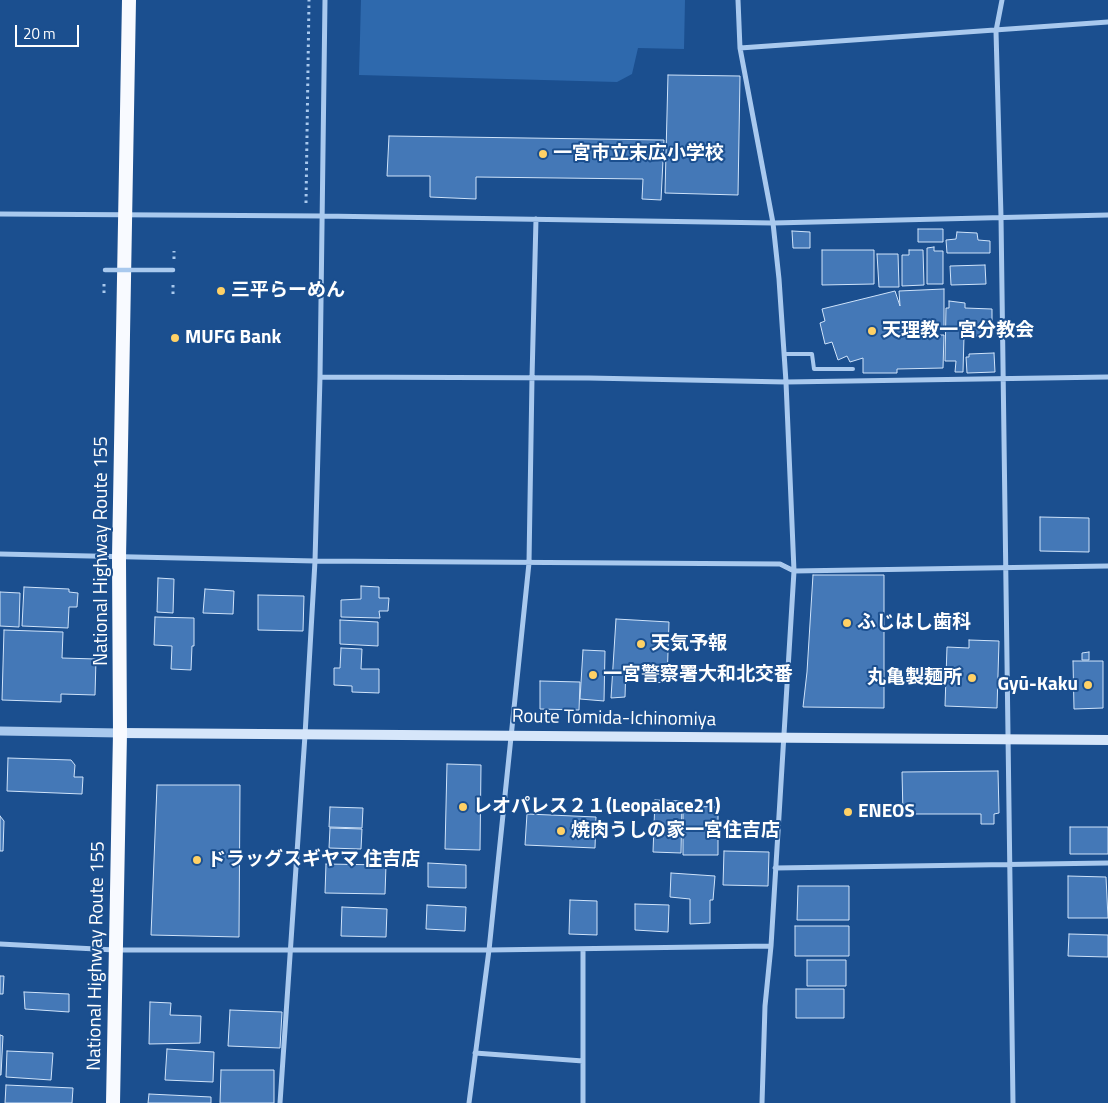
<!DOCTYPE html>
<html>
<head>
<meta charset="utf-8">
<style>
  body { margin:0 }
  #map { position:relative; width:1108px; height:1103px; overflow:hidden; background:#1b4f8f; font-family:"Titillium Web",sans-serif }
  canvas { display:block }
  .scale { position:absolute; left:15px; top:25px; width:64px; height:22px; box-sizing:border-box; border:2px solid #fff; border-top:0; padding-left:6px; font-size:15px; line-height:18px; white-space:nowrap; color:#fff; -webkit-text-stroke:4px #1b4f8f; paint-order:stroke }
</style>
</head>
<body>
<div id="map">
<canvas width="1108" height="1103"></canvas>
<div class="scale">20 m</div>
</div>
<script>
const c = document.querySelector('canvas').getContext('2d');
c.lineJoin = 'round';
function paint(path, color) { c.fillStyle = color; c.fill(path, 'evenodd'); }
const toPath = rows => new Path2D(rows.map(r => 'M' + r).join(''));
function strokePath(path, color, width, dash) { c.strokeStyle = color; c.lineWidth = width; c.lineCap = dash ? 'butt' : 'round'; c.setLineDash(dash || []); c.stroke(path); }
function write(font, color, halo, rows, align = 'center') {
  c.font = font + ' "Titillium Web","Noto Sans JP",sans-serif'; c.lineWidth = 4; c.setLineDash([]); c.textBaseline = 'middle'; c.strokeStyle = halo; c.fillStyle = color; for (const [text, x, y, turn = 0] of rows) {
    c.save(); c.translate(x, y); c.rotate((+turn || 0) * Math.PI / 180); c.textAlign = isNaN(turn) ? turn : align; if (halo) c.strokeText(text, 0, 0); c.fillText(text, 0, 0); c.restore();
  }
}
paint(toPath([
  [361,0,685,0,684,49,638,48,632,74,617,82,359,75]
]), '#2e69ad');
const building = toPath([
  [668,75,740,76,738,195,665,193,668,75],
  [389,136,664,140,661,200,642,199,643,179,476,177,476,199,430,197,430,176,387,176,389,136],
  [918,229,943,229,943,242,918,242,918,229],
  [792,231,810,232,810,248,793,248,792,231],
  [957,232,977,233,978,240,990,241,990,253,947,253,946,240,956,239,957,232],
  [934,247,934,251,943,251,943,284,927,284,927,248,934,247],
  [822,250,874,250,874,284,822,285,822,250],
  [909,250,923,250,924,285,902,286,902,255,909,255,909,250],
  [877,254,898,254,899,287,879,287,877,254],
  [985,265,986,284,951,285,950,266,985,265],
  [944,289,944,328,922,329,921,333,919,332,919,335,944,335,943,368,897,369,897,373,863,373,863,358,850,362,847,356,838,360,832,342,825,344,820,323,825,321,822,309,895,291,900,306,899,291,944,289],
  [949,301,965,303,965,308,992,309,992,333,990,333,989,336,964,336,963,372,955,372,956,361,945,361,946,308,949,308,949,301],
  [994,353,995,372,967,373,966,357,969,357,969,354,994,353],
  [1040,517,1089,518,1089,552,1040,551,1040,517],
  [813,575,884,575,884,708,803,707,807,672,813,575],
  [158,578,174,579,173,613,157,612,158,578],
  [361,586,379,587,379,598,389,598,388,611,379,611,380,618,341,617,341,600,361,599,361,586],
  [24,587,69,589,69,592,78,593,77,607,69,607,68,628,22,626,24,587],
  [205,589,234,591,233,614,203,613,205,589],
  [0,592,20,593,19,627,0,626,0,592],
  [258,595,304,596,303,631,258,630,258,595],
  [155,617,194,618,194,646,192,646,191,670,171,669,172,646,154,645,155,617],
  [616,619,669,622,667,682,651,683,651,668,626,665,625,697,611,698,616,619],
  [340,620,378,622,378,646,340,644,340,620],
  [4,630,63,632,62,658,96,659,95,695,61,694,61,702,2,700,4,630],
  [969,640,999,641,997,708,945,706,947,647,969,648,969,640],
  [341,648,362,649,361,669,379,669,379,693,352,692,352,686,334,685,334,668,340,668,341,648],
  [583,650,605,651,604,701,580,699,583,650],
  [1089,652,1089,660,1082,660,1082,653,1089,652],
  [1073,661,1103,661,1103,708,1074,709,1073,661],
  [540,681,580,682,579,710,540,709,540,681],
  [8,758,71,760,75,765,74,777,83,777,82,794,7,791,8,758],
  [447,764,481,765,480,850,445,849,447,764],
  [998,771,999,813,994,814,994,824,981,824,981,814,903,814,902,772,998,771],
  [157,785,240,785,239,937,151,935,157,785],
  [655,800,682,801,681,853,653,852,655,800],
  [683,806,718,807,718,855,683,855,683,806],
  [330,807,363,808,362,828,329,827,330,807],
  [527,814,596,817,595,848,525,845,527,814],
  [0,816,4,821,3,851,0,851,0,816],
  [1070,827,1108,827,1108,854,1070,854,1070,827],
  [330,828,362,829,361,849,329,848,330,828],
  [724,851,769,852,768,886,723,885,724,851],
  [428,863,466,865,466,888,428,887,428,863],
  [326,864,386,865,385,894,325,893,326,864],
  [671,873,715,876,713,900,710,900,710,923,690,924,690,899,670,897,671,873],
  [1068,876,1106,877,1108,918,1068,918,1068,876],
  [798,886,849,886,849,920,797,920,798,886],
  [570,900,597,901,597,935,569,934,570,900],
  [635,904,669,905,668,932,635,930,635,904],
  [427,905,466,907,465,931,426,929,427,905],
  [342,907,387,909,386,937,341,936,342,907],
  [795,926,849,926,849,956,795,956,795,926],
  [1069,934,1108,935,1108,957,1068,956,1069,934],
  [807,960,846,960,846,986,807,986,807,960],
  [0,976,4,976,3,994,0,994,0,976],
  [796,989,844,989,844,1018,796,1018,796,989],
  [24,992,69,994,69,1012,25,1009,24,992],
  [150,1002,171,1003,170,1015,201,1016,200,1043,149,1044,150,1002],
  [230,1010,282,1012,280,1048,228,1046,230,1010],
  [0,1035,3,1036,1,1075,0,1075,0,1035],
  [167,1049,214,1052,213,1082,165,1080,167,1049],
  [7,1051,53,1053,51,1080,6,1077,7,1051],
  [221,1070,274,1070,274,1103,220,1103,221,1070],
  [6,1085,73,1088,72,1103,5,1103,6,1085],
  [149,1094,211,1097,211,1103,148,1103,149,1094]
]);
paint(building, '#4478b7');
strokePath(building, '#cfe3fa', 1);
strokePath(toPath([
  [306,203,309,0],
  [174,259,174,251],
  [104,293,104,281],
  [173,294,173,283]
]), '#a9c9ee', 3, [2.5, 4]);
strokePath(toPath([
  [784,354,812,354,814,369,853,369]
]), '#a9c9ee', 4);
strokePath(toPath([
  [738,0,740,48,773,223,779,279,786,382,794,571,771,946,765,1006,762,1103],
  [1002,0,996,31,1001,217,1013,1103],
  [740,48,1108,22],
  [0,214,322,216,773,223,1108,215],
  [320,377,589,378,786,382,1108,377],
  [0,554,315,561,780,564,794,571,1108,566],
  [775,868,1108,863],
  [0,944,115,950,489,950,771,946],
  [475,1053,583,1061],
  [280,1103,305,735,315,561,320,377,325,0],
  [469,1103,489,950,529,563,532,378,536,219],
  [583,1103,583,949]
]), '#a9c9ee', 5);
strokePath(toPath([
  [0,731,120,733]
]), '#a9c9ee', 9);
strokePath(toPath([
  [120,733,1108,740]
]), '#d6e6fa', 10);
strokePath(toPath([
  [113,1103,120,733,119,558,129,0]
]), '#f8faff', 14);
strokePath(toPath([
  [105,270,173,270]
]), '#a9c9ee', 4.5);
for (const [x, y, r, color] of [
  [543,154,5,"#ffd166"],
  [221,291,5,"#ffd166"],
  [872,331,5,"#ffd166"],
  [175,338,5,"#ffd166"],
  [847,623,5,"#ffd166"],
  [641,644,5,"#ffd166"],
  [593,675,5,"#ffd166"],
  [972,678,5,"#ffd166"],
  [1088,685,5,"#ffd166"],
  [463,807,5,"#ffd166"],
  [848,812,5,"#ffd166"],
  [561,831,5,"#ffd166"],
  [197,860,5,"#ffd166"]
]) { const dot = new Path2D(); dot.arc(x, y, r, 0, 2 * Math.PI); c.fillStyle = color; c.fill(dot); strokePath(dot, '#1b4f8f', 2); }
write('bold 19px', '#fff', '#1b4f8f', [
  ["一宮市立末広小学校",553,154],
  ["三平らーめん",231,291],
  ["天理教一宮分教会",882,331],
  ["MUFG Bank",185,338],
  ["ふじはし歯科",857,623],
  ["天気予報",651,644],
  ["一宮警察署大和北交番",603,675],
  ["丸亀製麺所",962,678,"right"],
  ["Gyū-Kaku",1078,685,"right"],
  ["レオパレス２１(Leopalace21)",473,807],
  ["ENEOS",858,812],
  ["焼肉うしの家一宮住吉店",571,831],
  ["ドラッグスギヤマ 住吉店",207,860]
], 'left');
write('19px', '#fff', '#1b4f8f', [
  ["National Highway Route 155",102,551,-90],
  ["Route Tomida-Ichinomiya",614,719,1],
  ["National Highway Route 155",97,956,-89]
]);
</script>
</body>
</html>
